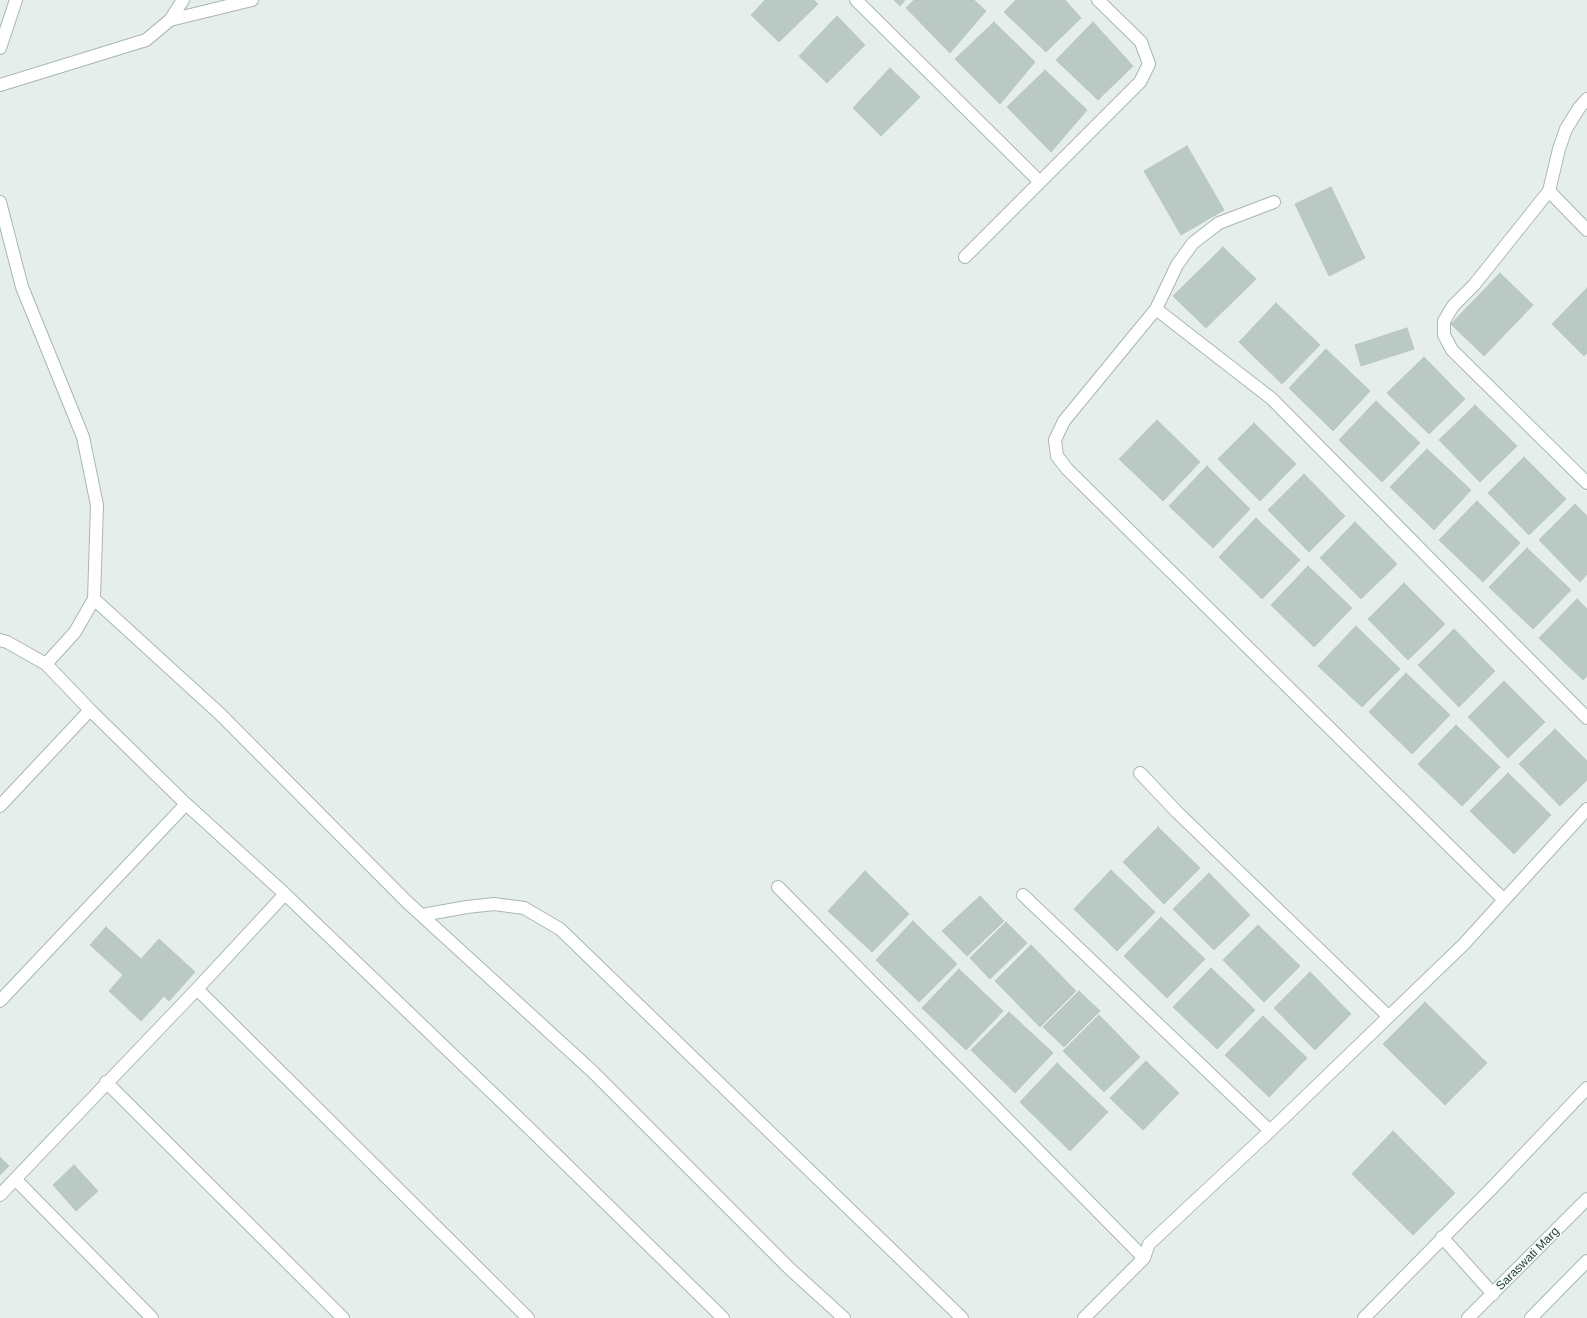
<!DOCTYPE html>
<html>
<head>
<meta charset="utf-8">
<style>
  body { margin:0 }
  canvas { display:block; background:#e6eeec }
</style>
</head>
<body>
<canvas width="1587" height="1318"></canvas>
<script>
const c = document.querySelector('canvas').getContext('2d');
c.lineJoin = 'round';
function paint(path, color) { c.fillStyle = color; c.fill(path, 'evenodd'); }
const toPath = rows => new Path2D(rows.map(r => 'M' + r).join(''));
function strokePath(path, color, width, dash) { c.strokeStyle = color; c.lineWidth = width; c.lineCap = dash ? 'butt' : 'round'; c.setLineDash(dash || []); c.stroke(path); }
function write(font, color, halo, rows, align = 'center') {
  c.font = font + ' Helvetica,sans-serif'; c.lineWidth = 3; c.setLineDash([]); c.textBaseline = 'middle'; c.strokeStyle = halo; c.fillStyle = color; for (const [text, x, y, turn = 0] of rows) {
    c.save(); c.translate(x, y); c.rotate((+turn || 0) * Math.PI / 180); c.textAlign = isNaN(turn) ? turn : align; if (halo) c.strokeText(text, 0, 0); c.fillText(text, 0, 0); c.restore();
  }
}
const building = toPath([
  [765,0,814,0,818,4,779,42,751,15,765,0],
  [894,0,905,0,900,6,894,0],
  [914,0,974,0,986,11,950,53,906,8,914,0],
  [1016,0,1065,0,1081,18,1046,52,1004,12,1016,0],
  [837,16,865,45,827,83,799,56,837,16],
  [994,22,1035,62,1000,104,955,59,994,22],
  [1093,22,1133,66,1098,100,1056,60,1093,22],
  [890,68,920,97,881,136,853,108,890,68],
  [1045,70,1087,110,1051,152,1007,107,1045,70],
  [1187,146,1224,210,1181,235,1144,171,1187,146],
  [1331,187,1365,258,1329,276,1295,204,1331,187],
  [1223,247,1256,279,1206,328,1173,296,1223,247],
  [1500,273,1533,305,1484,356,1451,324,1500,273],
  [1587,288,1587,353,1584,356,1552,324,1587,288],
  [1276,303,1320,345,1282,384,1239,342,1276,303],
  [1407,328,1414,349,1361,366,1355,345,1407,328],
  [1326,349,1370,391,1333,431,1289,388,1326,349],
  [1424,357,1465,399,1429,434,1387,393,1424,357],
  [1376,401,1420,443,1382,482,1339,440,1376,401],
  [1475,405,1517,446,1480,482,1439,440,1475,405],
  [1157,420,1200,462,1163,501,1119,459,1157,420],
  [1254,423,1296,464,1260,501,1218,459,1254,423],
  [1427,449,1471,490,1434,530,1390,487,1427,449],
  [1524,457,1566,499,1529,535,1488,493,1524,457],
  [1207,466,1250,509,1213,548,1169,506,1207,466],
  [1304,474,1345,516,1309,552,1268,510,1304,474],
  [1477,501,1520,543,1483,582,1439,540,1477,501],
  [1575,504,1587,516,1587,574,1580,582,1539,540,1575,504],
  [1256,518,1300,560,1262,599,1219,557,1256,518],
  [1355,522,1397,564,1361,599,1320,558,1355,522],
  [1527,548,1571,590,1533,629,1489,587,1527,548],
  [1308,566,1352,608,1314,647,1271,605,1308,566],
  [1404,583,1445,624,1408,660,1368,619,1404,583],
  [1577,599,1587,609,1587,676,1583,680,1539,638,1577,599],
  [1356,626,1400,669,1362,707,1318,666,1356,626],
  [1454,629,1495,671,1459,707,1418,665,1454,629],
  [1406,673,1450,715,1412,754,1369,712,1406,673],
  [1504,681,1545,722,1508,758,1468,717,1504,681],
  [1456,725,1500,767,1462,806,1418,764,1456,725],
  [1555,729,1587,761,1587,780,1560,806,1519,764,1555,729],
  [1508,773,1551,815,1514,854,1470,811,1508,773],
  [1158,827,1200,868,1164,904,1123,862,1158,827],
  [1111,870,1155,912,1117,951,1074,909,1111,870],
  [865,871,909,914,872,952,828,911,865,871],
  [1209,873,1250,915,1214,950,1173,909,1209,873],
  [980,896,1004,921,967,956,942,931,980,896],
  [1161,917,1205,959,1167,998,1124,956,1161,917],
  [913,921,957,964,919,1002,876,960,913,921],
  [1006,922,1027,943,990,979,970,958,1006,922],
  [1258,925,1300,966,1264,1002,1223,960,1258,925],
  [106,927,141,959,159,939,195,972,169,1001,164,996,141,1021,109,991,123,975,90,945,106,927],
  [1031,945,1076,991,1040,1027,995,981,1031,945],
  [1211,968,1255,1010,1217,1049,1173,1007,1211,968],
  [959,969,1003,1011,966,1050,922,1008,959,969],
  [1310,972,1351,1014,1315,1050,1274,1008,1310,972],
  [1079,991,1100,1011,1064,1047,1043,1027,1079,991],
  [1425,1002,1487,1063,1445,1105,1383,1044,1425,1002],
  [1009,1012,1053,1053,1015,1093,971,1050,1009,1012],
  [1099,1015,1140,1057,1104,1092,1063,1051,1099,1015],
  [1263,1016,1307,1058,1269,1097,1225,1055,1263,1016],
  [1146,1061,1179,1093,1143,1130,1110,1098,1146,1061],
  [1057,1063,1108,1112,1070,1151,1020,1102,1057,1063],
  [1393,1131,1455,1193,1413,1235,1352,1174,1393,1131],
  [0,1157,9,1166,0,1175,0,1157],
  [74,1165,98,1191,76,1211,53,1185,74,1165]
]);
paint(building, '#bbc9c5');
strokePath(building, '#b8c8c4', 1);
const street = toPath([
  [856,0,1040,182],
  [170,20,252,0],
  [0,48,16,0],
  [0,85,146,40,170,20,183,0],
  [1587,99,1579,108,1566,129,1559,149,1549,191,1474,285,1453,306,1444,321,1444,335,1452,350,1587,483],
  [1549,191,1587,230],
  [0,202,22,287,83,437,97,505,94,599,220,714,407,902,592,1071,790,1269,844,1318],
  [1274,202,1219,223,1193,243,1177,265,1156,309,1064,421,1055,440,1057,456,1067,469,1504,900],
  [965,257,1140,82,1149,64,1141,42,1098,0],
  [1156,309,1272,399,1587,718],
  [0,640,7,642,46,664,75,632,94,599],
  [46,664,90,710,186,804,285,894,531,1130,723,1318],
  [1140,773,1177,812,1388,1016],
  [0,806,90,710],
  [778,887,1144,1258],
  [1023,895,1270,1131],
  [422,915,467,907,494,904,524,908,560,929,962,1318],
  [197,989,528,1318],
  [0,1001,186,804],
  [106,1082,343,1318],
  [15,1179,152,1318],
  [0,1195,197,989,285,894],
  [1442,1237,1493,1294],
  [1084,1318,1144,1258,1149,1244,1270,1131,1463,945,1587,809],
  [1364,1318,1493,1187,1587,1088]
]);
const secondary = toPath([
  [1468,1318,1587,1199],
  [1531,1318,1587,1261]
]);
strokePath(street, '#a8b7b4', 14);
strokePath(secondary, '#a4bab5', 14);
strokePath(street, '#fff', 12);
strokePath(secondary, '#fff', 12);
write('12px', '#24413d', '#f6fbf9', [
  ["Saraswati Marg",1528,1259,-45]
]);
</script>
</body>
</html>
